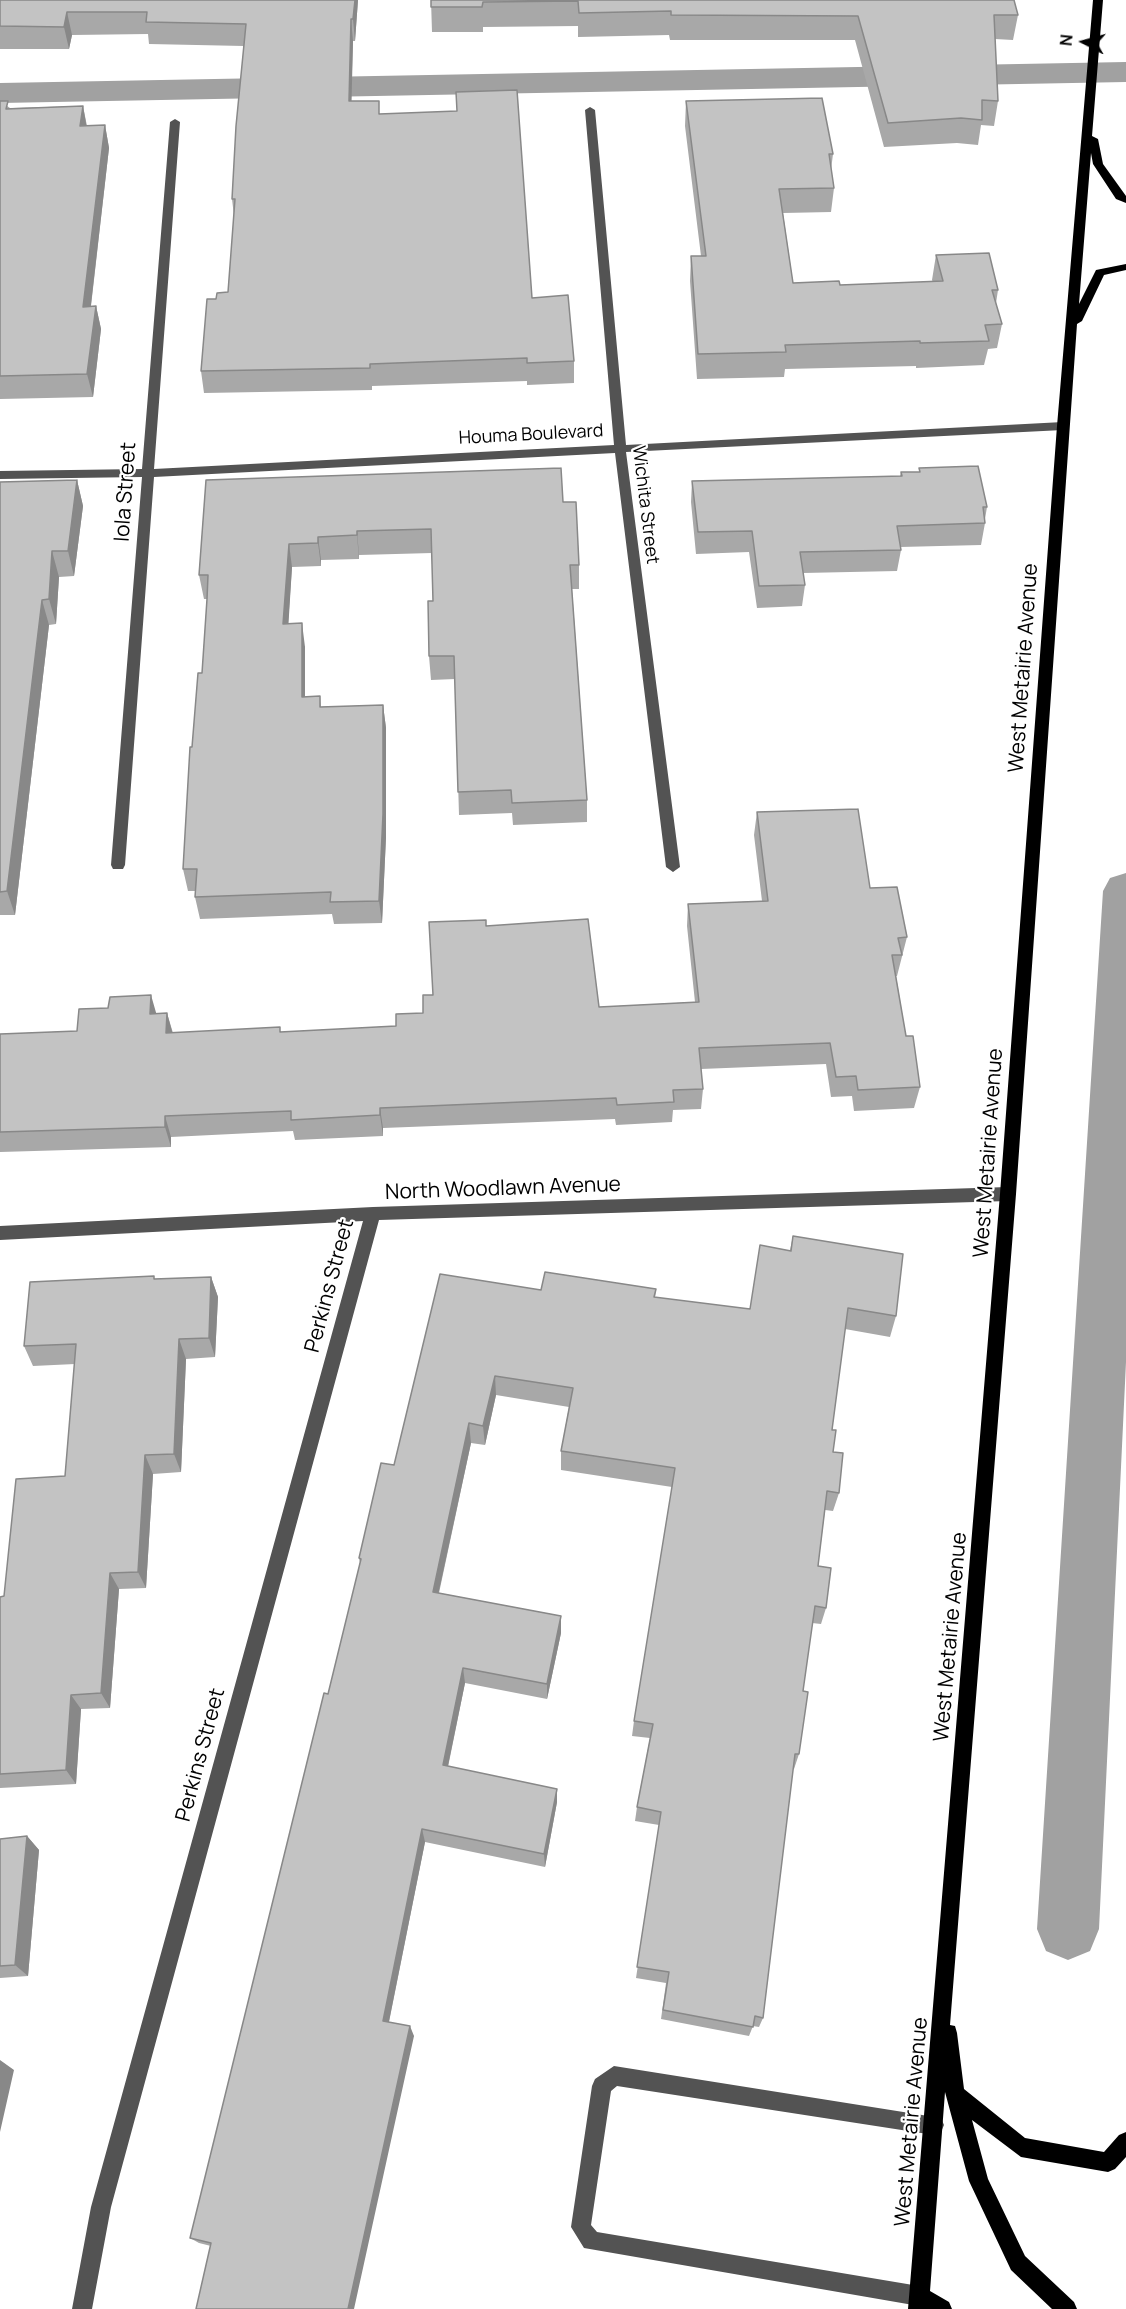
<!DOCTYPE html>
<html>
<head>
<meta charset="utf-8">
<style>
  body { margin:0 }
  #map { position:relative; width:1126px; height:2309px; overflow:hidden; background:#fff; font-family:Manrope,sans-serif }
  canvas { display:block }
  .north { position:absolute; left:1054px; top:12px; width:60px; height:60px; -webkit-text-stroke:4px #fff; paint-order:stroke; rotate:276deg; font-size:16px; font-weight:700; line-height:24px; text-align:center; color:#000 }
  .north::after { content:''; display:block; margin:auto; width:21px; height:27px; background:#000; clip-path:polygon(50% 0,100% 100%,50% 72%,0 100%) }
</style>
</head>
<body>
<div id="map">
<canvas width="1126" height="2309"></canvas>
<div class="north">N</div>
</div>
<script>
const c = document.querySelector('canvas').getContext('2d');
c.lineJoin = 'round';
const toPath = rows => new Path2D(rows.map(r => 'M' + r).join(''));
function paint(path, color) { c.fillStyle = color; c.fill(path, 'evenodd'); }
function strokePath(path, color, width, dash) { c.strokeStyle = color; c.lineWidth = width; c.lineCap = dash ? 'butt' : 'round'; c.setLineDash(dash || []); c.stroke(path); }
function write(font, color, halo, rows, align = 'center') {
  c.font = font + ' Manrope,sans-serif'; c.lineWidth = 4.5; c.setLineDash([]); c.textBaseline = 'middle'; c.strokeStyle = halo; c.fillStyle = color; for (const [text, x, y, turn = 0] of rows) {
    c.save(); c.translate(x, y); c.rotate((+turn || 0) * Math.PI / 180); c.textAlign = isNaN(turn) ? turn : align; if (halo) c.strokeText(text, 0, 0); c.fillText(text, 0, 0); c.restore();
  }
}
paint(toPath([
  [1126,62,1126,82,0,103,0,83,1126,62],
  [1126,873,1126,1362,1099,1929,1090,1951,1068,1960,1046,1951,1037,1929,1103,891,1110,878,1126,873]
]), '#a1a1a1');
paint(toPath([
  [590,107,595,110,626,445,1063,422,1069,426,1063,430,626,452,680,867,673,872,666,867,615,453,154,477,125,865,123,869,113,869,111,865,142,477,0,479,0,471,142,469,170,122,175,119,180,122,154,469,614,445,585,110,590,107],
  [1008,1187,1013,1189,1016,1194,1013,1199,1008,1201,379,1220,111,2207,92,2309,72,2309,91,2207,363,1221,0,1240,0,1226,373,1207,1008,1187],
  [614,2066,941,2118,944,2125,941,2132,934,2135,617,2086,611,2091,591,2225,597,2232,919,2286,926,2289,929,2296,926,2303,919,2306,584,2248,571,2227,592,2086,595,2079,614,2066]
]), '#535353');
paint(toPath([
  [1093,0,1103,0,1092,136,1098,139,1103,164,1126,196,1126,203,1116,199,1093,164,1091,153,1079,304,1096,270,1126,264,1126,270,1104,275,1082,321,1077,324,1016,1194,950,2025,955,2026,957,2033,964,2089,1025,2138,1104,2152,1119,2135,1126,2132,1126,2157,1115,2169,1108,2172,1021,2157,972,2120,988,2179,1025,2256,1074,2302,1077,2309,1052,2309,1011,2270,969,2181,945,2092,930,2291,949,2302,952,2309,908,2309,1000,1194,1057,426,1093,0]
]), '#000');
paint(toPath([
  [0,0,358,0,355,41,353,41,351,101,380,114,532,298,574,361,574,383,527,385,527,381,372,386,372,390,204,393,201,371,216,299,228,292,234,216,232,199,244,46,149,44,148,34,72,35,69,49,0,49],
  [431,0,1014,0,1018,15,1013,40,995,39,998,101,994,126,981,125,978,145,957,143,884,147,855,40,670,40,669,35,578,37,578,26,483,27,483,32,432,32],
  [0,101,10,108,83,106,87,126,105,125,109,148,91,306,96,306,101,329,93,397,0,399],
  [686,101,833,154,831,170,834,188,831,212,783,213,793,283,840,285,933,282,932,280,936,255,998,290,996,303,1002,324,997,348,988,349,984,365,916,368,916,366,785,369,784,377,697,379,690,281,691,256,701,256,685,126],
  [919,468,987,507,985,519,985,523,981,545,900,547,901,550,897,571,803,573,805,585,802,606,757,608,749,552,696,554,691,502,692,481,900,476,901,472,919,472],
  [77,480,83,506,74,576,59,577,56,624,49,625,15,915,0,915,0,482],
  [206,480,563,502,579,565,579,589,572,589,587,800,587,822,513,825,512,813,459,815,455,679,431,680,429,656,433,601,432,553,359,555,359,559,321,560,321,566,292,567,288,624,305,647,305,697,320,696,321,707,383,705,386,728,386,837,382,923,334,924,332,914,200,919,195,897,195,891,188,891,183,869,192,747,202,673,207,599,204,599,199,575],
  [757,812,870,888,907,937,897,976,896,976,906,1036,920,1087,914,1108,854,1111,852,1096,831,1097,826,1064,701,1069,703,1089,701,1109,673,1110,672,1122,616,1125,615,1119,383,1128,383,1136,295,1140,293,1131,171,1137,171,1147,0,1152,0,1034,77,1031,156,1014,167,1013,173,1033,281,1032,396,1026,423,1013,433,995,486,926,599,1007,695,1002,687,926,688,904,762,901,754,835],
  [793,1236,896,1316,890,1337,845,1329,832,1430,833,1452,839,1493,833,1511,825,1510,818,1566,826,1608,821,1624,812,1623,803,1691,799,1754,794,1769,793,1768,763,2018,759,2027,753,2026,749,2036,661,2019,666,1983,636,1978,659,1825,635,1821,637,1807,650,1738,632,1736,634,1721,672,1487,561,1470,561,1451,569,1407,496,1395,485,1445,471,1443,439,1593,561,1616,561,1633,547,1699,465,1683,448,1767,557,1789,557,1802,545,1867,425,1842,389,2022,414,2036,211,2246,199,2243,190,2238,328,1694,360,1563,359,1558,394,1465,541,1290,656,1289,655,1298,750,1309,790,1250],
  [211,1277,218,1297,215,1357,186,1359,181,1472,153,1474,146,1588,119,1589,110,1708,81,1709,76,1784,0,1788,0,1597,4,1596,65,1476,75,1364,33,1366,24,1346,155,1279],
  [27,1836,39,1850,28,1976,0,1978,0,1839]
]), '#a8a8a8');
paint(toPath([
  [355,0,358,0,355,41,353,19],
  [67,12,72,35,69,49,64,27],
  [351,19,353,41,351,124,349,101],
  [83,106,87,129,80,126],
  [105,125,109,148,88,330,83,307],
  [96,306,101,329,93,397,87,374],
  [77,480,83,506,74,576,68,551],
  [357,531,359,555,359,559,357,535],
  [318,537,321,560,321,566,318,543],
  [289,544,292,567,287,647,283,624],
  [52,551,59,577,56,624,49,599],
  [42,600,49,625,15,915,7,891],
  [302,623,305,647,305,720,302,697],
  [383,705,386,728,386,837,382,923,379,901],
  [151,995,157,1016,150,1014],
  [167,1013,173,1035,166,1033],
  [380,1108,383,1128,383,1136,380,1115],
  [165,1116,171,1137,171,1147,165,1127],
  [211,1277,218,1297,215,1357,209,1338],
  [179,1339,186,1359,181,1472,174,1454],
  [495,1376,496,1395,485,1445,483,1426],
  [469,1423,471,1443,435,1609,433,1592],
  [145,1455,153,1474,146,1588,138,1572],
  [110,1573,119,1589,110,1708,101,1693],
  [561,1616,561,1633,547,1699,547,1684],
  [463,1668,465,1683,445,1780,443,1765],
  [71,1695,81,1709,76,1784,66,1770],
  [557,1789,557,1802,545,1867,544,1854],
  [422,1829,425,1842,387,2031,383,2021],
  [27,1836,39,1850,28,1976,15,1965],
  [410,2026,414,2036,354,2309,348,2309],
  [0,2060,14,2070,0,2132]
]), '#888');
const building = toPath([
  [0,0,355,0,353,19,351,19,349,101,379,101,379,114,457,111,456,92,517,90,532,298,568,295,574,361,527,363,527,358,370,364,370,368,201,371,207,299,216,299,217,293,228,292,235,199,232,199,236,126,246,24,146,22,147,12,67,12,64,27,0,26,0,0],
  [431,0,1014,0,1018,15,994,15,998,101,982,100,982,120,961,118,888,123,858,16,671,15,671,11,579,13,578,1,483,2,482,7,431,7,431,0],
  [822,98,833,154,829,154,834,188,779,189,793,283,839,281,840,285,943,281,936,255,989,253,998,290,992,290,1002,324,985,325,989,341,920,343,920,341,785,345,786,352,698,354,691,256,706,256,686,101,822,98],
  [0,101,8,101,6,109,83,106,80,126,105,125,83,307,96,306,87,374,0,376,0,101],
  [978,466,987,507,983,507,985,523,897,526,901,550,800,552,805,585,759,586,752,531,698,532,692,481,902,476,901,472,920,472,919,468,978,466],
  [561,468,563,502,576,502,579,565,570,565,587,800,512,803,511,790,458,792,454,656,429,656,428,601,433,601,431,529,357,531,357,535,318,537,318,543,289,544,283,624,302,623,302,697,320,696,320,707,383,705,383,814,379,901,330,902,331,892,195,897,197,869,183,869,190,747,192,747,198,673,202,673,207,599,208,575,199,575,206,480,561,468],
  [77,480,68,551,52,551,49,599,42,600,7,891,0,892,0,482,77,480],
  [858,809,870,888,897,887,907,937,898,938,902,955,892,955,906,1036,913,1036,920,1087,858,1090,856,1076,836,1077,830,1043,699,1048,703,1089,673,1090,674,1102,617,1105,616,1098,380,1108,380,1115,291,1120,291,1111,165,1116,165,1127,0,1132,0,1034,77,1031,79,1009,108,1008,110,997,151,995,150,1014,167,1013,166,1033,280,1027,280,1032,396,1026,396,1014,423,1013,423,995,433,995,429,922,486,920,486,926,588,919,599,1007,699,1002,688,904,768,901,757,812,858,809],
  [793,1236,903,1254,896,1316,848,1308,832,1430,836,1430,833,1452,843,1453,839,1493,827,1491,818,1566,831,1568,826,1608,815,1606,803,1691,808,1692,799,1754,795,1754,763,2018,755,2016,753,2027,663,2010,669,1972,637,1967,661,1812,637,1807,653,1724,634,1721,675,1468,561,1451,573,1388,495,1376,483,1426,469,1423,433,1592,561,1616,547,1684,463,1668,443,1765,557,1789,544,1854,422,1829,383,2021,410,2026,348,2309,196,2309,211,2243,190,2238,324,1693,328,1694,361,1559,359,1558,381,1463,394,1465,440,1274,541,1290,545,1272,656,1289,654,1297,750,1309,760,1245,791,1251,793,1236],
  [154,1276,154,1279,211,1277,209,1338,179,1339,174,1454,145,1455,138,1572,110,1573,101,1693,71,1695,66,1770,0,1774,0,1597,4,1596,16,1479,65,1476,76,1344,24,1346,30,1282,154,1276],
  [27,1836,15,1965,0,1966,0,1839,27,1836]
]);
paint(building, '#c3c3c3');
strokePath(building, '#888', 1.5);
write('18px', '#000', '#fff', [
  ["Houma Boulevard",531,435,-3],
  ["Wichita Street",645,505,83]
]);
write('21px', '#000', '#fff', [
  ["Iola Street",126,492,-86],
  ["West Metairie Avenue",1024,668,-86],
  ["West Metairie Avenue",989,1153,-86],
  ["North Woodlawn Avenue",503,1189,-2],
  ["Perkins Street",330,1286,-75],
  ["West Metairie Avenue",951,1637,-85],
  ["Perkins Street",201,1755,-75],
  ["West Metairie Avenue",912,2122,-85]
]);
</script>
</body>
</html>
